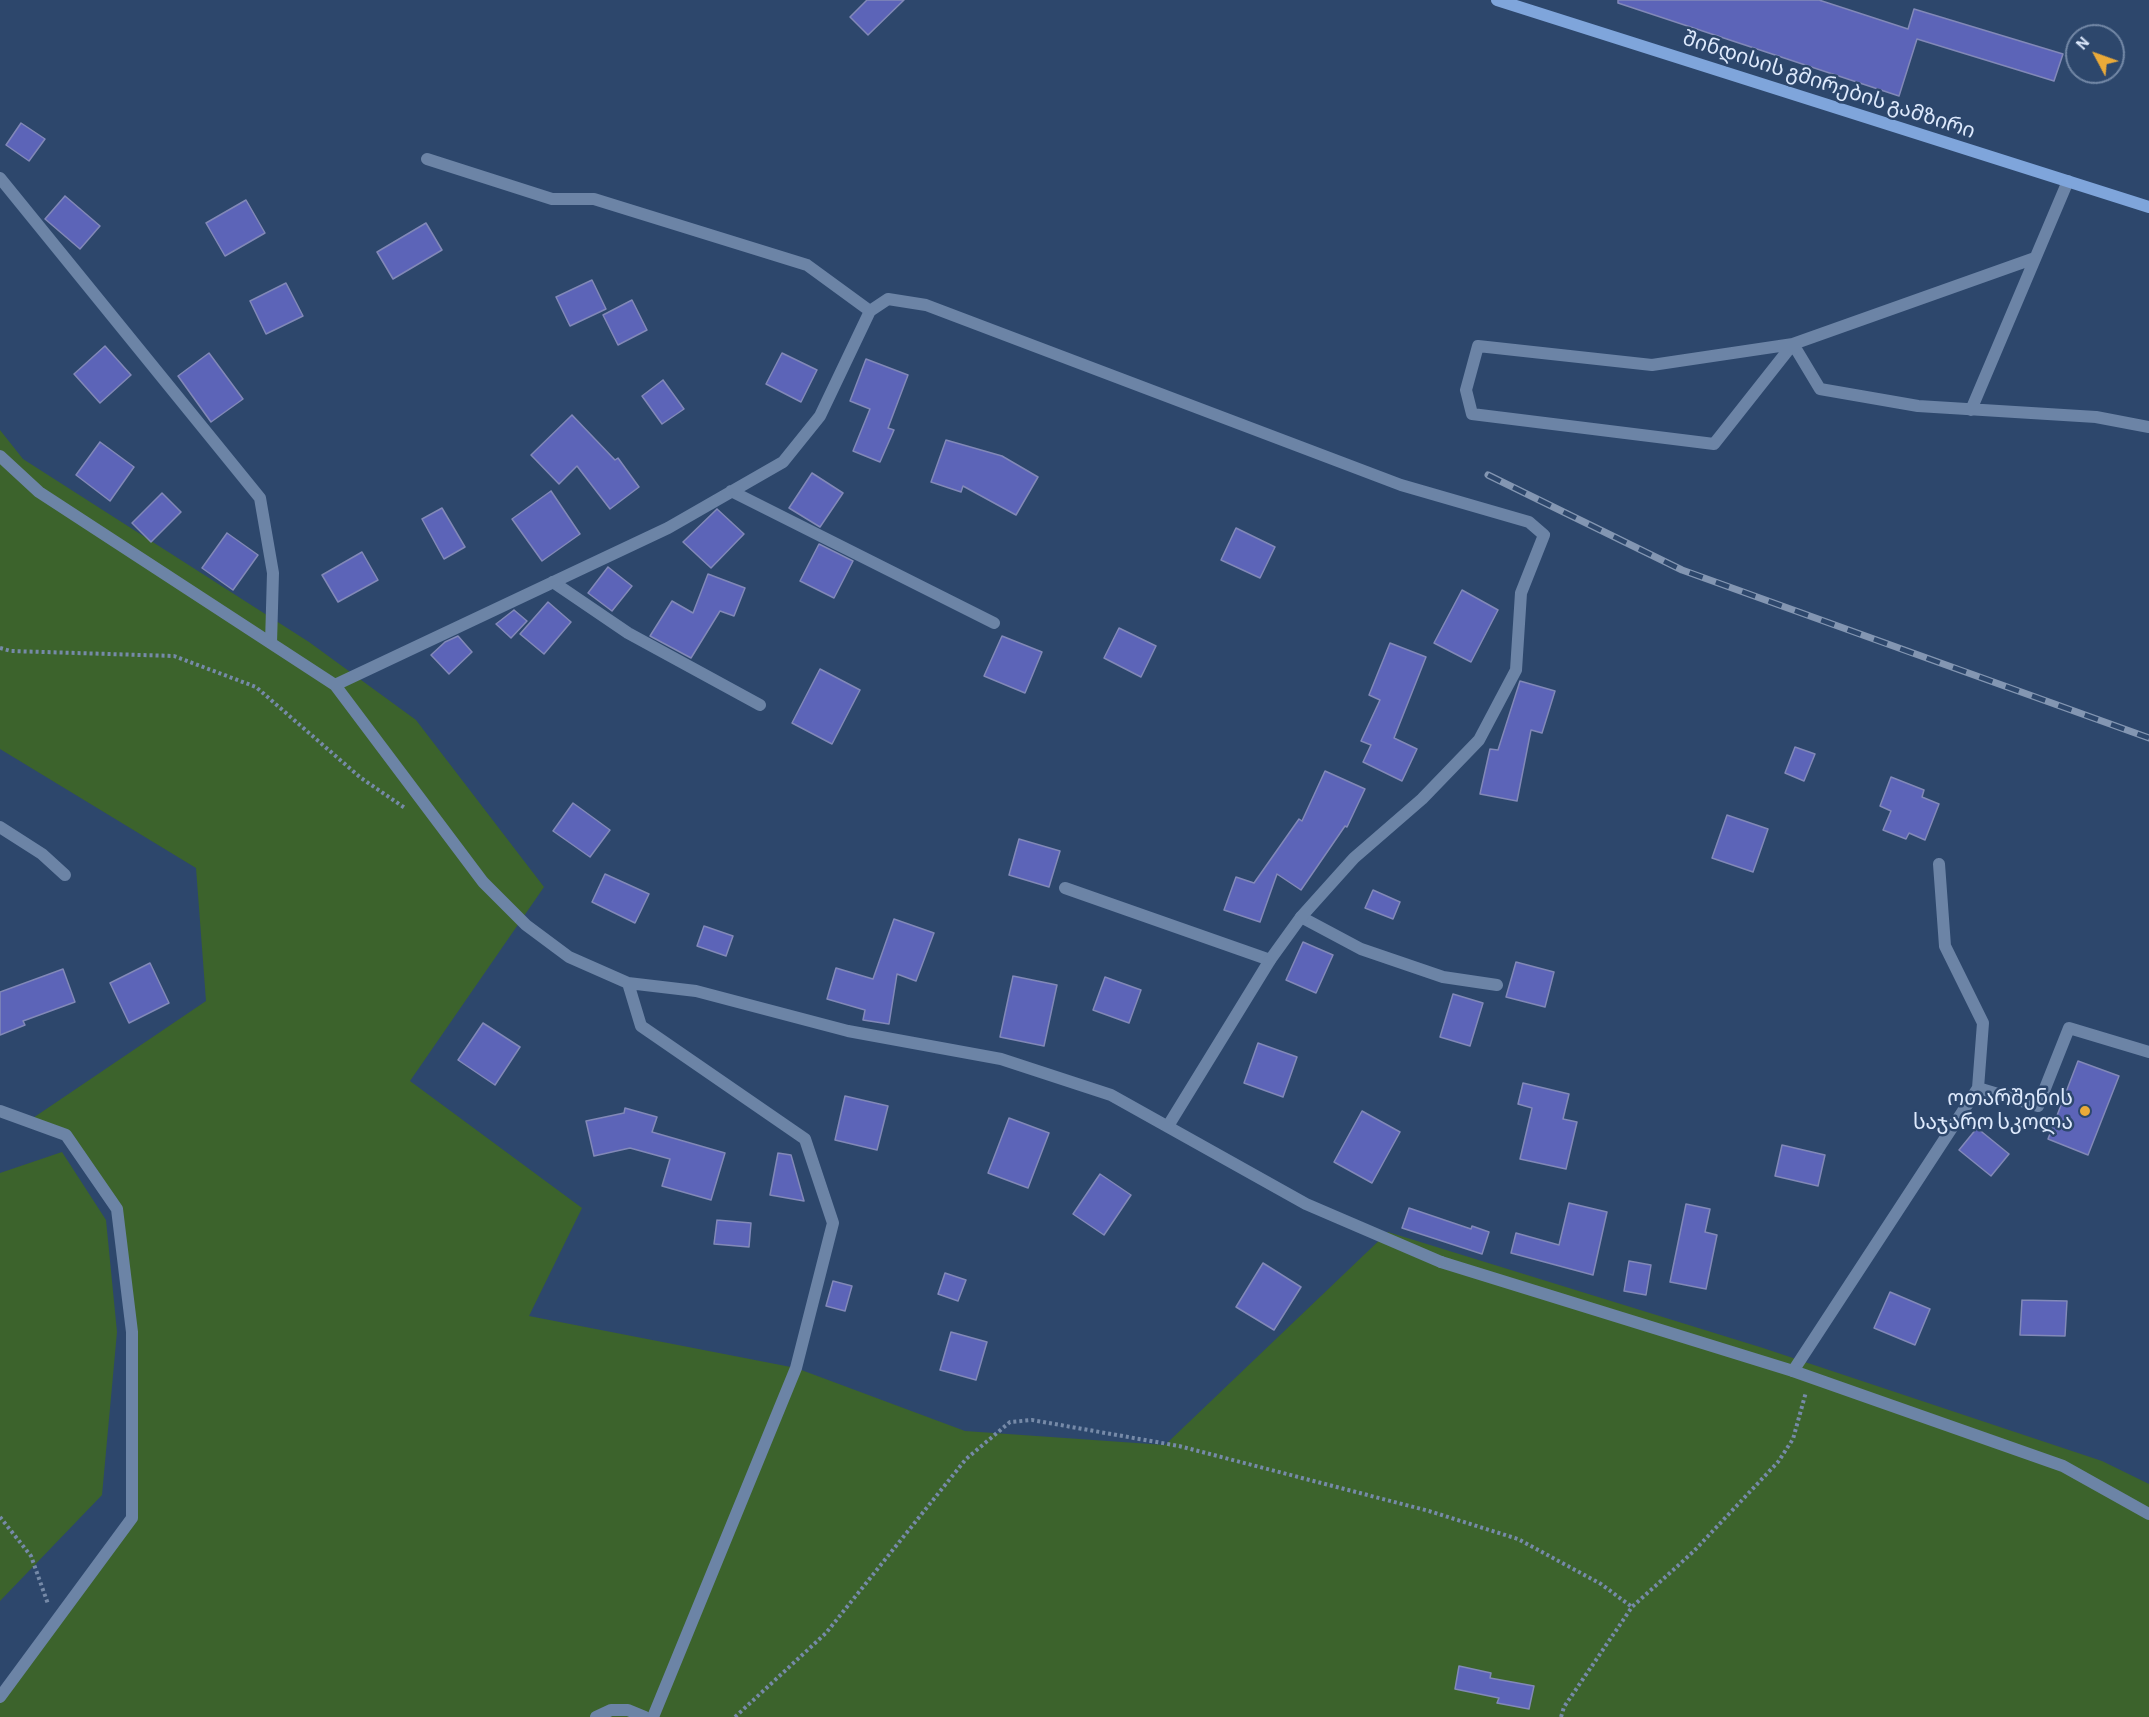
<!DOCTYPE html>
<html>
<head>
<meta charset="utf-8">
<style>
  body { margin:0 }
  #map { position:relative; width:2149px; height:1717px; overflow:hidden; background:#2d476c; font-family:"Alegreya Sans",sans-serif }
  canvas { display:block }
  .north { position:absolute; left:2065px; top:24px; width:60px; height:60px; box-sizing:border-box; background:#2d476c; border:2px solid #7388a6; border-radius:50%; rotate:311deg; font-size:16px; font-weight:700; line-height:24px; text-align:center; color:#dde9fc }
  .north::after { content:''; display:block; margin:auto; width:21px; height:27px; background:#eaaa39; clip-path:polygon(50% 0,100% 100%,50% 72%,0 100%) }
</style>
</head>
<body>
<div id="map">
<canvas width="2149" height="1717"></canvas>
<div class="north">N</div>
</div>
<script>
const c = document.querySelector('canvas').getContext('2d');
c.lineJoin = 'round';
function paint(path, color) { c.fillStyle = color; c.fill(path, 'evenodd'); }
const toPath = rows => new Path2D(rows.map(r => 'M' + r).join(''));
function strokePath(path, color, width, dash) { c.strokeStyle = color; c.lineWidth = width; c.lineCap = dash ? 'butt' : 'round'; c.setLineDash(dash || []); c.stroke(path); }
function write(font, color, halo, rows, align = 'center') {
  c.font = font + ' "Alegreya Sans","Noto Sans Georgian",sans-serif'; c.lineWidth = 5; c.setLineDash([]); c.textBaseline = 'middle'; c.strokeStyle = halo; c.fillStyle = color; for (const [text, x, y, turn = 0] of rows) {
    c.save(); c.translate(x, y); c.rotate((+turn || 0) * Math.PI / 180); c.textAlign = isNaN(turn) ? turn : align; if (halo) c.strokeText(text, 0, 0); c.fillText(text, 0, 0); c.restore();
  }
}
paint(toPath([
  [0,430,23,459,309,642,416,720,544,887,410,1081,582,1208,529,1316,796,1368,965,1431,1165,1445,1388,1232,1763,1348,2102,1461,2149,1484,2149,1717,0,1717,0,1697,132,1518,132,1332,117,1209,66,1135,30,1120,206,1001,196,868,0,749],
  [62,1152,106,1220,117,1332,102,1495,0,1601,0,1173]
]), '#3c632c');
const building = toPath([
  [867,0,904,0,868,35,850,17,867,0],
  [1618,0,1819,0,1908,29,1914,9,2063,54,2054,81,1917,39,1899,96,1618,3,1618,0],
  [21,123,45,139,29,161,6,145,21,123],
  [65,196,100,226,80,249,45,219,65,196],
  [246,200,265,233,225,256,206,223,246,200],
  [426,223,442,250,393,279,377,252,426,223],
  [592,280,606,309,570,326,556,297,592,280],
  [286,283,303,316,266,334,250,301,286,283],
  [632,300,647,330,618,345,603,315,632,300],
  [105,346,131,375,100,403,74,374,105,346],
  [209,353,243,399,211,422,178,376,209,353],
  [782,353,817,370,801,402,766,384,782,353],
  [866,359,908,375,888,428,894,430,880,462,853,451,870,409,850,401,866,359],
  [663,380,684,409,662,424,642,396,663,380],
  [572,415,615,460,618,458,639,487,610,509,577,466,559,484,531,455,572,415],
  [946,440,1002,456,1038,477,1016,515,963,486,961,492,931,482,946,440],
  [100,442,134,467,110,501,76,475,100,442],
  [812,473,843,493,820,527,789,508,812,473],
  [551,491,580,534,542,561,512,519,551,491],
  [162,493,181,512,151,542,132,523,162,493],
  [442,508,465,547,444,559,422,519,442,508],
  [717,509,744,534,711,568,683,542,717,509],
  [1236,528,1275,547,1260,578,1221,560,1236,528],
  [227,533,258,555,233,590,202,568,227,533],
  [819,544,853,561,834,598,800,581,819,544],
  [362,552,378,580,338,602,322,575,362,552],
  [608,567,632,586,612,611,588,593,608,567],
  [708,574,745,588,734,616,720,611,691,658,650,636,672,601,693,613,708,574],
  [1462,590,1498,610,1471,662,1434,643,1462,590],
  [548,602,571,622,544,654,520,634,548,602],
  [514,610,527,621,511,638,496,624,514,610],
  [1119,628,1156,646,1141,677,1104,658,1119,628],
  [458,636,472,652,449,674,431,655,445,642,458,636],
  [1002,636,1042,652,1025,693,984,676,1002,636],
  [1390,643,1426,657,1394,738,1417,749,1402,781,1363,762,1371,745,1361,741,1380,700,1369,695,1390,643],
  [820,669,860,690,832,744,792,723,820,669],
  [1520,681,1555,691,1542,733,1531,730,1517,801,1480,794,1490,749,1498,750,1520,681],
  [1795,747,1815,754,1804,781,1785,773,1795,747],
  [1325,771,1365,789,1347,827,1345,826,1301,890,1277,874,1260,922,1224,910,1236,877,1254,883,1299,819,1302,821,1325,771],
  [1891,777,1924,790,1922,797,1939,804,1925,840,1909,833,1906,839,1883,830,1891,811,1880,806,1891,777],
  [573,803,610,830,590,857,553,831,573,803],
  [1727,815,1768,829,1753,872,1712,858,1727,815],
  [1019,839,1060,851,1049,887,1009,875,1019,839],
  [605,874,649,894,635,923,592,902,605,874],
  [1373,890,1400,902,1393,919,1365,908,1373,890],
  [894,919,934,933,916,981,897,974,889,1024,863,1020,865,1010,827,999,836,968,873,979,894,919],
  [704,926,733,936,726,956,697,946,704,926],
  [1303,942,1333,955,1316,993,1286,980,1303,942],
  [1516,962,1554,972,1545,1007,1506,997,1516,962],
  [150,963,169,1003,129,1023,110,983,150,963],
  [63,969,75,1002,23,1021,25,1025,0,1035,0,992,63,969],
  [1013,976,1057,985,1044,1046,1000,1037,1013,976],
  [1105,977,1141,990,1129,1023,1093,1010,1105,977],
  [1453,994,1483,1003,1470,1046,1440,1037,1453,994],
  [483,1023,520,1047,495,1085,458,1060,483,1023],
  [1258,1043,1297,1057,1283,1097,1244,1083,1258,1043],
  [2078,1061,2119,1076,2088,1155,2048,1139,2078,1061],
  [1523,1083,1569,1094,1563,1119,1577,1122,1566,1169,1520,1159,1532,1108,1518,1104,1523,1083],
  [845,1096,888,1106,877,1150,835,1140,845,1096],
  [625,1108,657,1117,652,1132,725,1153,711,1200,662,1186,670,1159,630,1148,594,1156,586,1121,624,1113,625,1108],
  [1362,1111,1400,1132,1372,1183,1334,1162,1362,1111],
  [1009,1118,1049,1133,1028,1188,988,1173,1009,1118],
  [1977,1128,2009,1154,1991,1176,1959,1150,1977,1128],
  [1782,1145,1825,1155,1818,1186,1775,1176,1782,1145],
  [778,1153,791,1155,804,1201,770,1195,778,1153],
  [1100,1174,1131,1195,1104,1235,1073,1214,1100,1174],
  [1569,1203,1607,1212,1593,1275,1511,1253,1516,1233,1559,1245,1569,1203],
  [1686,1204,1710,1209,1705,1232,1717,1235,1706,1289,1670,1282,1686,1204],
  [1409,1208,1471,1229,1472,1226,1489,1232,1482,1254,1402,1228,1409,1208],
  [717,1220,751,1223,749,1247,714,1244,717,1220],
  [1629,1261,1651,1265,1646,1295,1624,1291,1629,1261],
  [1263,1263,1301,1287,1274,1330,1236,1307,1263,1263],
  [945,1273,966,1280,958,1301,938,1294,945,1273],
  [833,1281,852,1286,845,1311,826,1306,833,1281],
  [1890,1292,1930,1309,1915,1345,1874,1328,1890,1292],
  [2022,1300,2067,1301,2065,1336,2020,1335,2022,1300],
  [951,1332,987,1342,976,1380,940,1370,951,1332],
  [1459,1666,1491,1673,1490,1678,1534,1686,1529,1709,1497,1703,1499,1698,1455,1689,1459,1666]
]);
paint(building, '#5c64b8');
strokePath(building, '#8289b8', 1.5);
strokePath(toPath([
  [0,648,11,651,174,656,256,687,361,778,405,808],
  [0,1517,31,1556,48,1604],
  [735,1717,826,1633,966,1459,1010,1422,1032,1420,1179,1446,1429,1511,1518,1539,1601,1584,1632,1607],
  [1561,1717,1564,1707,1632,1607,1693,1552,1778,1462,1793,1439,1806,1392]
]), '#768aa8', 4, [3, 3]);
strokePath(toPath([
  [2035,258,1793,344,1652,365,1478,346,1466,390,1472,414,1714,444,1793,344,1820,389,1918,406,2096,417,2149,427],
  [1971,410,2068,181],
  [553,582,628,633,760,705],
  [1939,864,1945,946,1983,1023,1978,1088],
  [1065,888,1270,960],
  [1301,917,1361,949,1443,977,1497,985],
  [1441,1262,1793,1371,1978,1088,2038,1106,2069,1028,2149,1052],
  [596,1717,611,1710,628,1710,645,1717]
]), '#6c84a6', 12);
strokePath(toPath([
  [427,159,552,199,594,199,807,265,870,311],
  [0,178,260,498,273,573,271,643],
  [0,456,39,492,335,685,668,528,783,462,820,416,870,311,888,299,926,305,1401,485,1529,522,1544,535,1521,593,1516,670,1479,740,1422,799,1354,858,1301,917,1270,960,1168,1126],
  [731,491,994,623],
  [335,685,483,882,526,925,569,957,628,983,696,991,848,1031,1001,1059,1111,1095,1306,1204,1441,1262],
  [0,827,42,854,65,875],
  [628,983,641,1026,805,1139,833,1223,796,1368,653,1717],
  [0,1111,66,1135,117,1209,132,1332,132,1518,0,1697],
  [1793,1371,2063,1466,2149,1514]
]), '#6c84a6', 12);
strokePath(toPath([
  [1497,0,2149,207]
]), '#7fa5db', 12);
const rail = toPath([
  [1488,475,1682,570,2149,738]
]);
strokePath(rail, '#8396b2', 7);
strokePath(rail, '#2d476c', 4.5, [14]);
for (const [x, y, r, color] of [
  [2085,1111,6,"#eaaa39"]
]) { const dot = new Path2D(); dot.arc(x, y, r, 0, 2 * Math.PI); c.fillStyle = color; c.fill(dot); strokePath(dot, '#2d476c', 2); }
write('21px', '#dde9fc', '#2d476c', [
  ["შინდისის გმირების გამზირი",1829,85,18]
]);
write('21px', '#dde9fc', '#2d476c', [
  ["ოთარშენის",2073,1099],
  ["საჯარო სკოლა",2073,1123]
], 'right');
</script>
</body>
</html>
